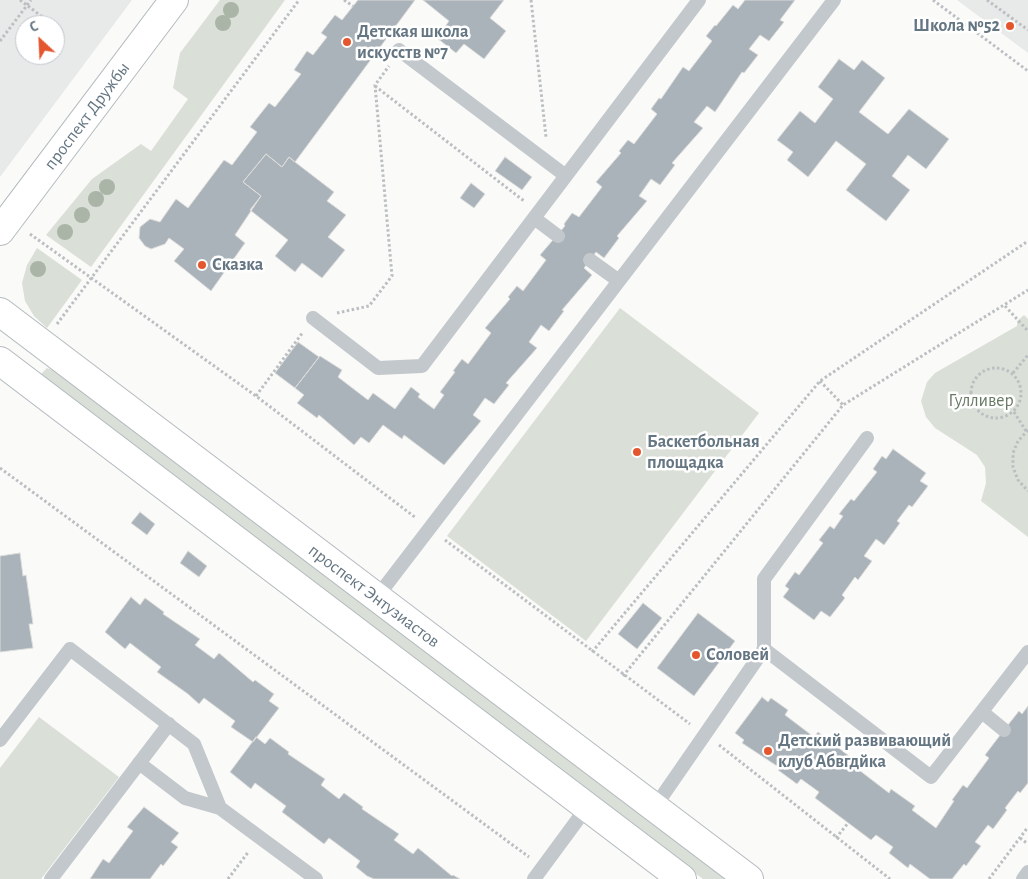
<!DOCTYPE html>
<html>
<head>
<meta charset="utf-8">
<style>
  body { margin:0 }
  #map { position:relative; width:1028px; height:879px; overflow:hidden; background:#fafaf8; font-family:"Alegreya Sans",sans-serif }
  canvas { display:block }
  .north { position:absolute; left:15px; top:15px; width:50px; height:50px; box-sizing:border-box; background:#fff; border:1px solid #c1c8cd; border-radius:50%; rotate:335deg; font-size:14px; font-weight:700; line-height:20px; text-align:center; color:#657683 }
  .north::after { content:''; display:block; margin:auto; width:18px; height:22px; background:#e4572e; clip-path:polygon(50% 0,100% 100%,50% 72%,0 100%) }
</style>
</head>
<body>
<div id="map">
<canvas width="1028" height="879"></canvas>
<div class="north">С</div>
</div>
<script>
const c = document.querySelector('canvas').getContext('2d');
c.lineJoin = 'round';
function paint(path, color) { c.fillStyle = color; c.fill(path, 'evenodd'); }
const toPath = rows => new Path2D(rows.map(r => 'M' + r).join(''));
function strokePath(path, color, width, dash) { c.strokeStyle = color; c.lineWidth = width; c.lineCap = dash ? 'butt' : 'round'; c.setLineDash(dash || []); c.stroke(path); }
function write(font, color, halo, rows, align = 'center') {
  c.font = font + ' "Alegreya Sans",sans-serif'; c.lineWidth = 5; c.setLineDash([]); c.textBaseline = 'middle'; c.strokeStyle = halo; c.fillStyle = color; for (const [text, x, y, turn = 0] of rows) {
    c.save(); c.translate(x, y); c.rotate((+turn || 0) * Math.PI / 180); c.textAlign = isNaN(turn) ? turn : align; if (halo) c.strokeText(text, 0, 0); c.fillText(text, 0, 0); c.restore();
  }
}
paint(toPath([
  [0,0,132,0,0,177],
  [25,25,55,25,55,55,25,55],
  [957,0,1028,0,1028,53]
]), '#e8e9e9');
paint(toPath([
  [220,0,285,0,91,267,46,235,92,179,141,144,151,151,188,99,173,88,180,53],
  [37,248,82,280,47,328,34,316,25,301,22,283,27,265],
  [620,308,759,413,586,641,447,536],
  [1024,315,1028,319,1028,537,981,501,986,483,985,467,977,455,935,428,926,417,921,401,927,382,935,373,1017,326,1017,321],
  [47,368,53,370,729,879,703,879,44,382,41,374],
  [39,717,119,777,41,879,0,879,0,768]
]), '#dadfd7');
const building = toPath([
  [358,0,415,0,295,162,289,157,282,167,266,154,243,182,261,196,235,235,245,243,211,291,174,261,184,249,169,238,165,244,151,249,145,246,139,238,140,227,150,219,160,222,176,199,188,208,224,160,232,165,257,132,250,127,269,103,275,107,301,74,294,70,307,51,313,55,327,37,321,33,335,15,342,20,358,0],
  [423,0,504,0,490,18,506,31,484,59,464,44,456,53,437,38,449,21,423,0],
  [745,0,795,0,780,20,784,22,769,41,760,35,749,49,758,55,744,73,742,72,715,112,707,106,694,122,703,128,672,163,675,165,660,185,651,179,639,196,647,201,617,236,619,238,604,258,596,252,584,268,592,275,562,310,564,311,549,331,541,325,529,342,537,348,506,383,509,385,494,404,485,398,473,415,481,421,444,465,404,435,402,439,383,425,369,443,361,437,354,445,319,415,317,418,297,403,304,395,295,388,320,356,342,370,338,377,368,400,373,393,395,409,411,387,420,394,418,397,434,409,444,395,440,392,455,372,453,371,462,359,468,364,491,333,485,328,510,299,508,297,517,286,523,291,546,260,540,255,565,226,564,224,572,213,579,217,602,187,596,182,621,153,619,151,628,140,634,144,657,114,651,109,659,98,661,99,683,67,689,71,712,41,706,36,715,25,716,26,733,5,738,9,745,0],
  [839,59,854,70,862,60,885,78,859,112,888,134,909,109,949,139,926,169,908,155,892,176,910,190,886,221,846,190,866,164,836,141,808,177,787,160,793,152,777,140,800,111,815,123,833,99,818,87,839,59],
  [266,154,282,167,289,157,295,162,334,192,327,201,346,215,328,237,345,250,322,278,302,263,295,272,275,256,288,240,250,210,261,196,243,182,266,154],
  [505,157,532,177,522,190,495,171,505,157],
  [471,183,485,194,474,208,460,198,471,183],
  [298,342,319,357,295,388,275,373,298,342],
  [893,449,926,473,920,481,928,486,912,507,909,505,897,521,900,523,884,545,876,539,864,556,872,561,858,580,855,577,842,595,845,598,830,617,821,611,814,620,783,597,789,589,785,586,795,572,799,575,823,543,819,540,830,526,834,529,843,516,839,514,851,499,854,501,877,472,873,469,882,456,886,459,893,449],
  [140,512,155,524,147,535,131,523,140,512],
  [188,551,207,566,199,577,180,563,188,551],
  [20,553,23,576,26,575,33,624,29,624,33,648,0,652,0,556,20,553],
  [131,597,140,605,145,598,164,612,163,614,200,639,195,645,214,659,219,653,253,682,255,680,274,694,269,701,279,708,253,742,231,727,235,721,204,698,199,704,188,694,157,672,161,667,130,643,125,649,105,632,131,597],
  [643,603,662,618,637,649,618,634,643,603],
  [698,613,735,641,694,696,657,668,698,613],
  [762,697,768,702,771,698,788,710,785,715,814,737,818,732,862,766,859,770,889,793,891,789,915,806,912,810,936,828,954,801,952,800,963,785,967,788,989,758,985,755,1004,730,1019,711,1022,714,1028,706,1028,783,1020,793,1018,791,1005,808,1007,810,993,829,988,825,975,842,981,846,966,866,964,864,952,879,930,879,910,864,908,868,889,853,893,847,876,835,871,840,815,798,819,792,801,779,797,784,778,770,780,768,742,743,744,740,735,733,762,697],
  [256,737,265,744,270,738,289,752,288,754,325,779,321,785,339,799,344,793,363,807,362,809,399,834,394,840,413,854,418,848,452,876,453,875,460,879,374,879,367,876,356,867,360,861,329,838,324,844,282,812,286,806,255,783,251,789,230,772,256,737],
  [144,807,179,833,171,842,178,847,163,866,161,864,150,879,90,879,103,859,109,863,133,831,127,827,144,807]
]);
paint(building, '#aab3b9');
strokePath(building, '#dcdcda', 1);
const secondary = toPath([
  [0,231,174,0],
  [0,312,749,879],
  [0,361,682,879]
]);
strokePath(secondary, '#b3babf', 30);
strokePath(toPath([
  [20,0,53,25],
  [344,0,353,6],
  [531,0,546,137],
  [933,0,1028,71],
  [987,0,1028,30],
  [55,27,56,28],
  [0,41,31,0],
  [375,86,524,201],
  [30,234,256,396,416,518],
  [1005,306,1028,331],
  [337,313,369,306,392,276,375,85,389,66],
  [57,324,299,0],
  '971 393a25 25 0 1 1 50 0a25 25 0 1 1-50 0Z',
  [1013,373,1028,355],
  [820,381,843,405],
  [256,396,303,332],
  [1014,412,1026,431],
  [1028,430,1018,441,1013,453,1013,467,1018,480,1028,491],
  [0,468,529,857],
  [445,540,690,724],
  [592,652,820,381,1028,241],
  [623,676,843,405,1028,290],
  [719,745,890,879],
  [836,838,848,823],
  [1020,838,1028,844],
  [228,879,249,851],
  [989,879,1028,827]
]), '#bbbfc2', 3, [2.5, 2.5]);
strokePath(toPath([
  [399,50,566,176],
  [534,218,558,236],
  [590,260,619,281],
  [313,318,378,368,422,366,699,0],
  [377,597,834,0],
  [764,649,764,579,867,438],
  [982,712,1004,730],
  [0,740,70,649,194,744,220,808],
  [139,763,185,798,220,808,316,879],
  [654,808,764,649,931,777,1028,652],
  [51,879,169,724],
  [534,879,587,807],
  [1023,879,1028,872]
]), '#c3c8cc', 14);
strokePath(secondary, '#fff', 28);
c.fillStyle = '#aab4a7';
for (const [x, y] of [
  [231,10],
  [223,23],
  [107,187],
  [96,199],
  [82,215],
  [65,232],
  [38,269]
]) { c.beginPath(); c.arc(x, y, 8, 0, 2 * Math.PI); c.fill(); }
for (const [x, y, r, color] of [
  [1010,26,5,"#e4572e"],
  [347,42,5,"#e4572e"],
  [202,265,5,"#e4572e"],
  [637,452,5,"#e4572e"],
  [696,655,5,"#e4572e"],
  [768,751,5,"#e4572e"]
]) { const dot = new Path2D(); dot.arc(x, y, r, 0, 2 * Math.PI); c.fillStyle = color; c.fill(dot); strokePath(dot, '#fff', 2); }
write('bold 18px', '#657683', '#fff', [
  ["Школа №52",1000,26,"right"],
  ["Детская школа",357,32],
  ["искусств №7",357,53],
  ["Сказка",212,265],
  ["Баскетбольная",647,442],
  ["площадка",647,463],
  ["Соловей",706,655],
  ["Детский развивающий",778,741],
  ["клуб Абвгдйка",778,762]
], 'left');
write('18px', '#657683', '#fff', [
  ["проспект Дружбы",87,116,-53],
  ["проспект Энтузиастов",374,596,37]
]);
write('18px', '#687a64', '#fff', [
  ["Гулливер",981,401]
]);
</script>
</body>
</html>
